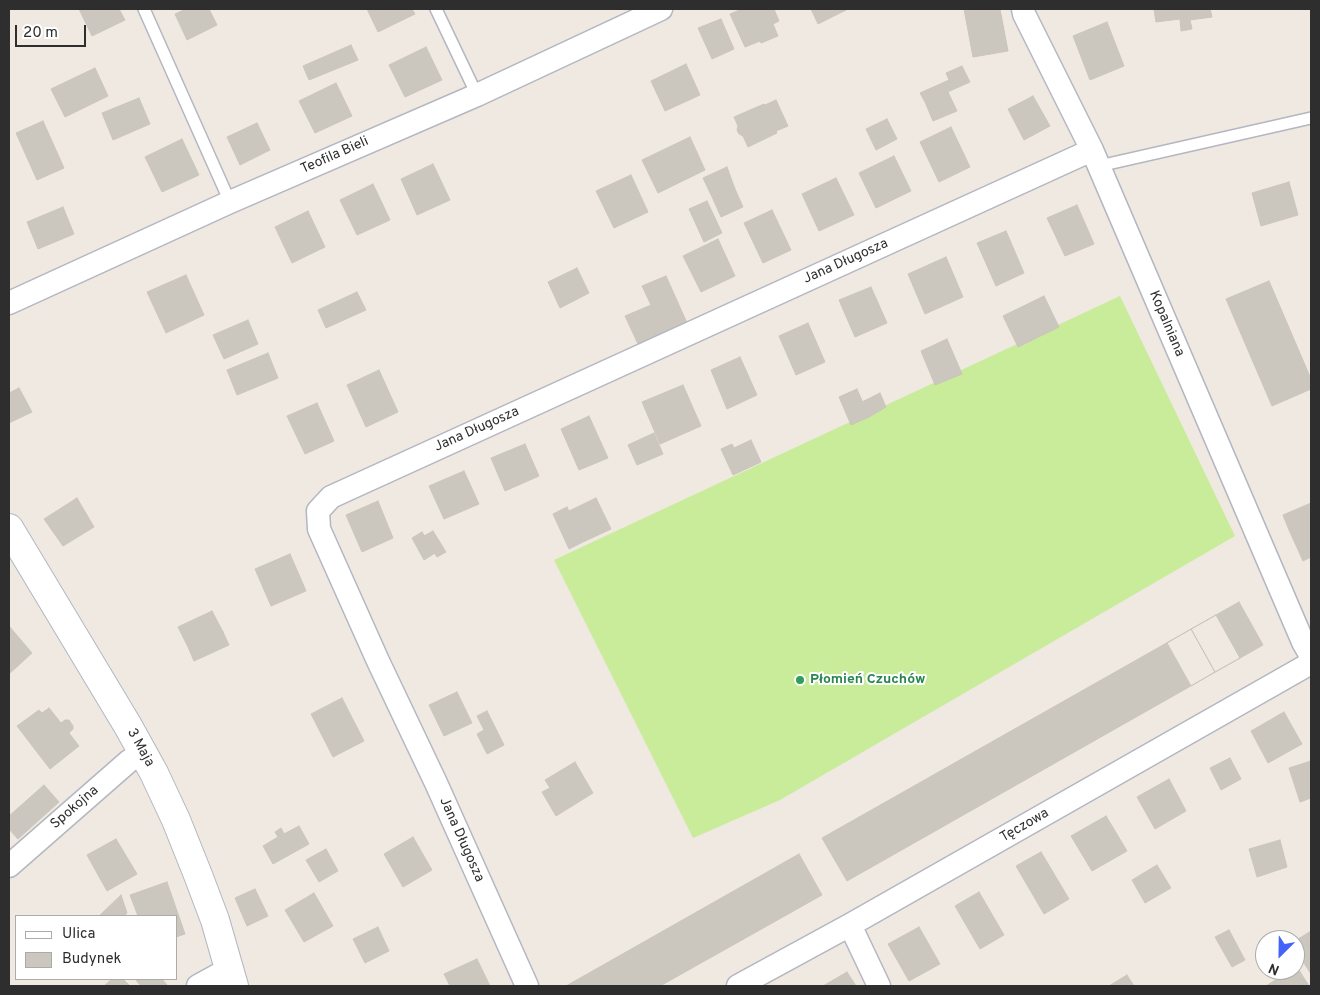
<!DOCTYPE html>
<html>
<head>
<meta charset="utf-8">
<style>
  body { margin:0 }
  #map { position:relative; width:1320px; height:995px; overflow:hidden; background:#efe9e1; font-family:Overpass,sans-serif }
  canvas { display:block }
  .frame { position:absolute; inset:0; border:10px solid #2e2e2e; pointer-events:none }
  .legend { position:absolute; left:15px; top:915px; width:162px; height:65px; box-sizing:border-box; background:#fff; border:1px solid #ababab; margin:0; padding:6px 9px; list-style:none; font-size:15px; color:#2e2e2e }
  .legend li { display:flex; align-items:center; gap:10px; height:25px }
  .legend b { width:25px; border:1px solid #ababab }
  .north { position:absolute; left:1255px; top:930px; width:50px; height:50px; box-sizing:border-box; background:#fff; border:1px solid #ababab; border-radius:50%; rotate:203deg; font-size:14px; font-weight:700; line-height:20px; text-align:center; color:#2e2e2e }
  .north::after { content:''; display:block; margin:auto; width:18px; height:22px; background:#4264fb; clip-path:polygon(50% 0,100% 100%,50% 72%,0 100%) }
  .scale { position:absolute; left:15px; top:25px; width:71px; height:22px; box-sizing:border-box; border:2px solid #2e2e2e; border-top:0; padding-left:6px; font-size:15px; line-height:18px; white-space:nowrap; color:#2e2e2e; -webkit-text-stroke:4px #fff; paint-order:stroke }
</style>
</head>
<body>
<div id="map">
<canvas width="1320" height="995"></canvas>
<div class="frame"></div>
<ul class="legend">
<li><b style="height:6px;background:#fff"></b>Ulica</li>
<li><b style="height:14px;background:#cbc7bf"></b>Budynek</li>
</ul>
<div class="north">N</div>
<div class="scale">20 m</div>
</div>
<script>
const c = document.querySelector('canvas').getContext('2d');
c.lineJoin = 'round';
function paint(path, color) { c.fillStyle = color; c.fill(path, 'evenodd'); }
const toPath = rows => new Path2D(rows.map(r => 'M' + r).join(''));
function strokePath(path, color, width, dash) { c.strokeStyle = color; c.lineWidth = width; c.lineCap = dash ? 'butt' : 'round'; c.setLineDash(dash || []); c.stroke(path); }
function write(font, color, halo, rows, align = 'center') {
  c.font = font + ' Overpass,sans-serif'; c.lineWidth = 4; c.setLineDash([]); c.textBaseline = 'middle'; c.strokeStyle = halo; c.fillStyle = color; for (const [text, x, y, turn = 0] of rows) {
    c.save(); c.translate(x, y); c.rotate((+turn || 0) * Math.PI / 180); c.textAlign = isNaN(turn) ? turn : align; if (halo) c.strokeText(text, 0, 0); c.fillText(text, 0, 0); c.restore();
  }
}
paint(toPath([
  [1120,296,1235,536,780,800,693,838,554,560]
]), '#c9ec9a');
const building = toPath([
  [79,9,119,9,125,20,92,36,79,9],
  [186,9,209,9,217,25,187,40,175,14,186,9],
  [367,9,412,9,415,14,378,32,367,9],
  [742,9,774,9,779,21,773,24,778,36,761,43,760,41,745,47,730,14,742,9],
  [811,9,848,9,818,24,811,9],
  [964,9,1000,9,1008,51,973,57,964,9],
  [1154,9,1210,9,1212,17,1190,20,1192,29,1181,31,1180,19,1156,22,1154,9],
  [721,19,734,49,712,59,698,28,721,19],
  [1107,22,1124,66,1090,80,1073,36,1107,22],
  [351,45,358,60,309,80,303,66,351,45],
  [426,47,442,80,405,97,389,65,426,47],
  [686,64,700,95,665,111,651,81,686,64],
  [962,66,970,82,925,102,920,93,949,80,946,73,962,66],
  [95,68,108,96,65,117,51,89,95,68],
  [336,83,352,116,315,133,299,101,336,83],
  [948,92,957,111,933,121,925,102,948,92],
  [1033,96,1050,126,1024,140,1008,109,1033,96],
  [139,98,150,124,113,140,102,113,139,98],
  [776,100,788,126,776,131,777,133,748,147,743,136,739,134,737,130,738,126,734,117,764,104,765,105,776,100],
  [887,119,897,139,876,150,866,129,887,119],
  [43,121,64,168,37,180,16,133,43,121],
  [257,123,270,150,240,165,227,137,257,123],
  [951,127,970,167,939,182,920,142,951,127],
  [690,137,705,170,658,193,642,160,690,137],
  [182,139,199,175,162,192,145,157,182,139],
  [894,156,911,191,876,208,859,173,894,156],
  [433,164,450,200,417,215,401,179,433,164],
  [727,167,735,189,713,199,703,178,727,167],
  [631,175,648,212,614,228,596,191,631,175],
  [836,178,854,215,819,231,802,194,836,178],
  [1289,182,1298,215,1261,226,1252,193,1289,182],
  [373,184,390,220,357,235,340,200,373,184],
  [735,189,743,207,721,217,713,199,735,189],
  [707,201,722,233,704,242,689,209,707,201],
  [1077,205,1094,244,1065,256,1047,218,1077,205],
  [63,207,74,234,38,249,27,222,63,207],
  [772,210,791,250,763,263,744,223,772,210],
  [308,211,325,247,292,263,275,227,308,211],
  [1006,231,1024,273,996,286,977,243,1006,231],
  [718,239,735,276,701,292,683,256,718,239],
  [946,257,963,297,925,314,908,274,946,257],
  [577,268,589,293,560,308,548,282,577,268],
  [186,275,204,315,166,333,147,292,186,275],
  [666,276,687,323,638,344,625,316,651,305,642,286,666,276],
  [1269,281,1311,379,1311,389,1272,406,1226,299,1269,281],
  [871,287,887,323,855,337,839,300,871,287],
  [357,292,366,310,326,328,318,310,357,292],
  [1044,296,1059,327,1018,347,1003,316,1044,296],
  [248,320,258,344,224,359,213,335,248,320],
  [808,323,825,362,796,375,779,336,808,323],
  [947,339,962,374,935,385,921,351,947,339],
  [268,353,278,378,237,395,227,370,268,353],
  [740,357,757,395,727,409,711,370,740,357],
  [379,370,398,412,366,427,347,385,379,370],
  [683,385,701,426,660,444,642,402,683,385],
  [19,388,32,412,9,423,9,393,19,388],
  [857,389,869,417,851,425,839,397,857,389],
  [880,393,886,407,869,417,862,402,880,393],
  [317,403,334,441,305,454,287,416,317,403],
  [589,416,608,458,579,470,561,429,589,416],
  [654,433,663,454,637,465,628,445,654,433],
  [751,440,761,462,733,475,721,449,732,444,734,448,751,440],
  [525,444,539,476,505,491,491,458,525,444],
  [464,471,479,504,444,519,429,486,464,471],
  [77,498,94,527,63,546,44,519,77,498],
  [596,498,611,529,583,542,569,511,596,498],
  [378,501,393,538,362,552,346,515,378,501],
  [1311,503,1311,521,1289,530,1283,515,1311,503],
  [567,507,583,542,569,549,553,514,567,507],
  [1311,521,1311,557,1303,561,1289,530,1311,521],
  [433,531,446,552,437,557,424,536,433,531],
  [422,532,435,553,424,560,412,538,422,532],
  [290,554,306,591,271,606,255,569,290,554],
  [1239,602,1263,645,847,881,822,838,1239,602],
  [212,611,223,632,188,647,178,627,212,611],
  [1216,615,1240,658,1215,672,1191,629,1216,615],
  [9,626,32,653,9,674,9,626],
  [1191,629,1215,672,1191,686,1167,643,1191,629],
  [223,632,229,645,194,661,188,647,223,632],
  [457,692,472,723,444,736,429,705,457,692],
  [342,698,364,741,333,757,311,714,342,698],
  [49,708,61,723,65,720,69,720,73,726,73,729,69,733,79,746,50,769,17,726,39,710,42,713,49,708],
  [487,711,504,745,487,754,477,734,484,730,477,716,487,711],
  [1284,712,1302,744,1268,763,1251,731,1284,712],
  [1230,758,1241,779,1221,790,1210,768,1230,758],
  [1311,761,1311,798,1300,802,1289,768,1311,761],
  [575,762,593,793,556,816,542,792,550,788,545,780,575,762],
  [1169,779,1186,811,1155,829,1137,797,1169,779],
  [44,785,59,802,18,839,9,829,9,816,44,785],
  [1106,816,1127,851,1092,871,1071,836,1106,816],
  [299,826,309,844,273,864,263,846,278,837,275,832,281,828,284,834,299,826],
  [413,837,432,870,403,887,384,854,413,837],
  [116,839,137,874,107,891,87,855,116,839],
  [1280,840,1287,867,1257,877,1249,849,1280,840],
  [326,849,338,871,319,882,306,860,326,849],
  [1041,852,1069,899,1044,914,1016,866,1041,852],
  [799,854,822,895,660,986,566,986,799,854],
  [1157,865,1171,888,1145,903,1132,880,1157,865],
  [167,882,185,934,176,937,176,916,138,916,130,895,167,882],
  [255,889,268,916,247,926,235,898,255,889],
  [979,892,1004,935,980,949,955,906,979,892],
  [314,893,333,926,304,942,285,910,314,893],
  [121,895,127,913,125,915,125,916,99,916,121,895],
  [378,927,389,951,365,963,353,939,378,927],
  [919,927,940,964,909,981,888,944,919,927],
  [1229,930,1245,960,1232,967,1215,937,1229,930],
  [1311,931,1311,974,1295,949,1295,941,1311,931],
  [477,959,490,986,450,986,444,974,477,959],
  [1297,967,1309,986,1266,986,1291,970,1295,970,1295,968,1297,967],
  [847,972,856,986,823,986,847,972],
  [1127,975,1134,986,1109,986,1127,975],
  [112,979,123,979,130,986,104,986,112,979],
  [135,979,162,979,167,985,166,986,141,986,135,979]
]);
paint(building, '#cbc7bf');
strokePath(building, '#cbc5ba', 1);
const lane = toPath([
  [144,9,230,202],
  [436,9,477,95],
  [1099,166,1311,118]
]);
const street = toPath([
  [1023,9,1024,14,1092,150,1303,642,1311,656],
  [9,303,230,202,477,95,661,9],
  [9,866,129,761,143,752],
  [850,925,879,986],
  [198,986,229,969],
  [527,986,436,783,378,661,319,529,318,511,331,497,1092,150],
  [738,986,850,925,1311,663]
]);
const secondary = toPath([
  [9,528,128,726,154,773,176,820,198,875,215,920,234,986]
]);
strokePath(lane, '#b4b7c1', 14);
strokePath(street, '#b4b7c1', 25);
strokePath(secondary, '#b4b7c1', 30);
strokePath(lane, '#fff', 11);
strokePath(street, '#fff', 22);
strokePath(secondary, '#fff', 28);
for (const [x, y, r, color] of [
  [800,680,5,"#2e9e5b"]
]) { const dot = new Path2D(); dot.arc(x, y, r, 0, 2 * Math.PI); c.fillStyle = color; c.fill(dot); strokePath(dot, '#fff', 2); }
write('14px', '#2e2e2e', '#fff', [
  ["Teofila Bieli",335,156,-24],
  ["Jana Długosza",846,262,-24],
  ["Kopalniana",1166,324,67],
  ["Jana Długosza",477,430,-24],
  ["3 Maja",140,748,61],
  ["Spokojna",75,808,-41],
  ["Tęczowa",1025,826,-30],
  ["Jana Długosza",461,840,66]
]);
write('bold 14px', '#27864d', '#fff', [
  ["Płomień Czuchów",810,680]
], 'left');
</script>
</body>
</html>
